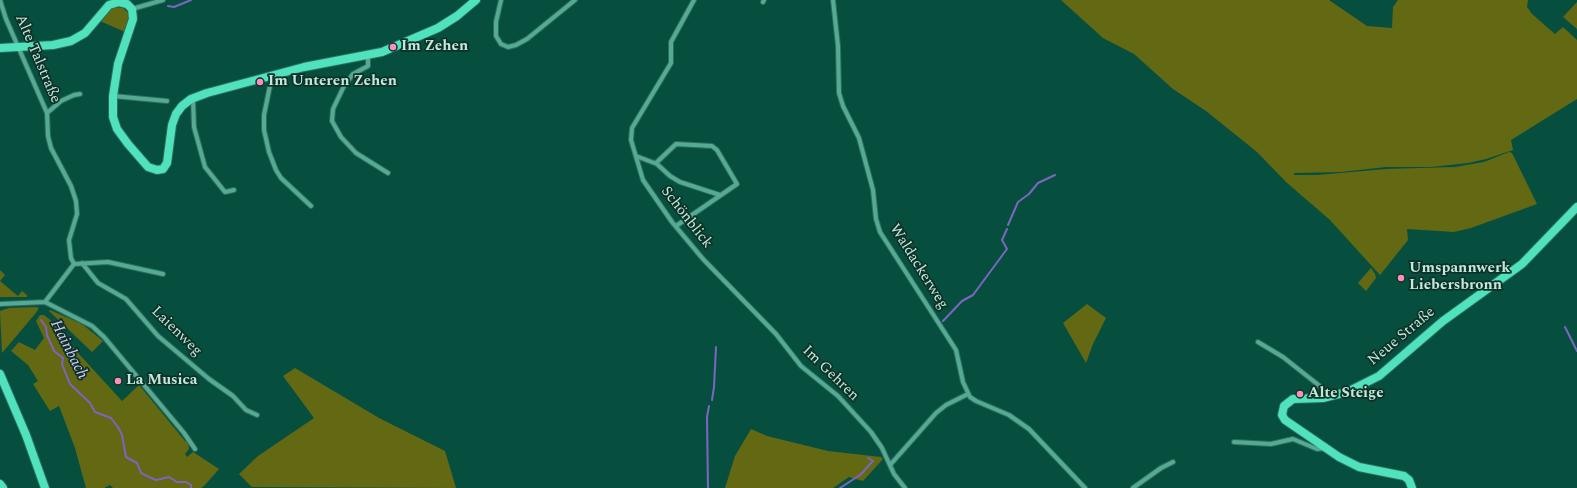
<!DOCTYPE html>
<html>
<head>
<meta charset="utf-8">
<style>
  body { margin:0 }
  canvas { display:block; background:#064f3f }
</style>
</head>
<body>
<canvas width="1577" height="488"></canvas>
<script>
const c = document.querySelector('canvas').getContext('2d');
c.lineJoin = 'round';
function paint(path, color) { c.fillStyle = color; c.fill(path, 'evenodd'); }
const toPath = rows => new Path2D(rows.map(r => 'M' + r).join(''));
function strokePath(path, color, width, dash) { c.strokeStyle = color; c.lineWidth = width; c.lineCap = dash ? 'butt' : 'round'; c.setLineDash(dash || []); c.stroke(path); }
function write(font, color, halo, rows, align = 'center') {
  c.font = font + ' Spectral,serif'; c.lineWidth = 3.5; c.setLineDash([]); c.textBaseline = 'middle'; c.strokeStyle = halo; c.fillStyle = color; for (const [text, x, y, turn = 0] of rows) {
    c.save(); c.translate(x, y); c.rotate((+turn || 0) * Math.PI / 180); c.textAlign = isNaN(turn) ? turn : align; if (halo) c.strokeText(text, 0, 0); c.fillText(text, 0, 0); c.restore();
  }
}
paint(toPath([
  [1061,0,1329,0,1367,26,1392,28,1393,7,1398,0,1528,0,1527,7,1532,14,1555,34,1563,27,1577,40,1577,99,1511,140,1513,150,1486,159,1468,163,1431,167,1386,167,1341,172,1294,173,1294,175,1317,175,1386,169,1455,167,1484,162,1509,152,1512,153,1537,204,1471,228,1454,232,1407,229,1408,240,1380,275,1330,220,1286,182,1257,152,1206,111,1173,89,1134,54,1103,38],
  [1577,2,1577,29,1563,17],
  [116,7,123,8,128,13,129,21,125,32,100,21,110,10],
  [1371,268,1375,274,1376,278,1366,291,1358,283],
  [0,270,5,275,0,281,18,296,22,291,27,295,27,297,0,297],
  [1087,304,1106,318,1093,344,1086,363,1063,323],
  [36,307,39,308,35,314,2,353,0,311,9,308],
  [50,310,82,324,103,341,92,352,49,311],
  [40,315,44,315,59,327,61,333,79,354,122,401,139,385,185,441,188,442,189,449,185,454,187,457,193,452,219,469,204,486,201,488,113,488,110,485,104,488,86,488,75,448,59,406,50,411,33,384,38,381,28,365,11,351,19,342,35,350,44,338,36,321],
  [295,368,379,418,445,451,456,488,252,487,239,474,258,456,314,418,283,376],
  [751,429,767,436,828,451,881,457,883,459,863,481,849,477,833,488,725,488,735,456]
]), '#636813');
strokePath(toPath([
  [168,6,174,7,191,0],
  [1008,225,1018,202,1029,194,1038,183,1055,175],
  [41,320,46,327,47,335,54,351,63,358,62,364,70,384,90,403,95,412,111,418,118,427,122,435,126,457,137,463,141,473,149,477,156,480,169,477,177,482,186,482,191,485,191,488],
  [943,321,962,301,973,295,1007,249,1002,240,1007,229],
  [1565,327,1577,351],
  [712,400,714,387,716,347],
  [708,488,707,417,709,406],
  [840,488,860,475,873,461,868,458]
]), '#7c65c1', 2);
const street = toPath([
  [0,0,6,19,47,113,48,136,51,148,71,186,76,201,77,214,69,240,71,258,74,264],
  [501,0,496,22,496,36,501,44,508,47,516,45,527,39,575,0],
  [694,0,671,42,671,63,632,128,631,140,643,180,672,222,703,259,776,334,801,366,838,396,871,432,882,448,894,474,905,488],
  [833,0,838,46,839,93,843,106,859,138,873,190,876,219,880,232,956,350,963,382,970,397,976,401,1009,415,1029,429,1085,488],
  [763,2,764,0],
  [132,9,163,0],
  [368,55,368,66,353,74,344,86,333,109,332,121,341,137,356,153,388,173],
  [272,76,264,115,264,130,269,152,276,170,281,178,311,206],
  [113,96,167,101],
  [193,98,194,127,205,167,225,192,234,190],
  [47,113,61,101,74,95,80,94],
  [636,156,657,164,670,176,680,182,720,195],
  [656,163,676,144,712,146,717,150,737,184,676,226],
  [82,263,98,283,126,299,158,336,209,379,233,396,246,410,257,415],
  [74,264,108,262,163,274],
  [45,302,74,264],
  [0,304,45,302,92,326,104,337,184,433,195,449],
  [1258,342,1283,357,1321,387,1328,397],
  [1234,442,1271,444,1293,439,1317,449,1326,448],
  [890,465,936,413,946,405,968,394],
  [1133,488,1161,468,1173,462]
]);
const secondary = toPath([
  [0,48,53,45,71,41,85,33,109,5,119,2,127,4,132,9,133,19,118,64,113,96,113,117,117,129,128,144,148,167,157,170,163,169,167,163,172,125,176,114,182,106,191,99,207,93,304,67,382,52,438,28,457,16,476,0],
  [0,374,26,435,45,488],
  [0,484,3,488],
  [1412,488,1409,480,1404,476,1359,467,1339,457,1285,420,1282,415,1284,406,1293,399,1323,398,1347,392,1379,376,1443,321,1522,264,1577,207]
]);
strokePath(street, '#2b6e5e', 6);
strokePath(secondary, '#2b6e5e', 10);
strokePath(street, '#56a992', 4);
strokePath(secondary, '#50e2bd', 8);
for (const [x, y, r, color] of [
  [393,47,4,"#fd8ebf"],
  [260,82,4,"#fd8ebf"],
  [1401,278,4,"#fd8ebf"],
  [118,381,4,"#fd8ebf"],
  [1300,394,4,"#fd8ebf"]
]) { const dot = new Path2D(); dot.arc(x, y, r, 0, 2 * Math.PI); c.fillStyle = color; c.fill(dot); strokePath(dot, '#0d3127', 1.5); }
write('bold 15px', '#c1e8db', '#0d3127', [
  ["Im Zehen",401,47],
  ["Im Unteren Zehen",268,82],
  ["Umspannwerk",1409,269],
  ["Liebersbronn",1409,286],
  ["La Musica",126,381],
  ["Alte Steige",1308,394]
], 'left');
write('15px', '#c1e8db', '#0d3127', [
  ["Alte Talstraße",37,59,67],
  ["Schönblick",686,218,52],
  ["Waldackerweg",918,267,58],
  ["Laienweg",176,332,44],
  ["Neue Straße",1402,337,-40],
  ["Im Gehren",830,374,44]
]);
write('italic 16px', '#d3cafb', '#0d3127', [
  ["Hainbach",68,350,63]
]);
</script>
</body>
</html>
